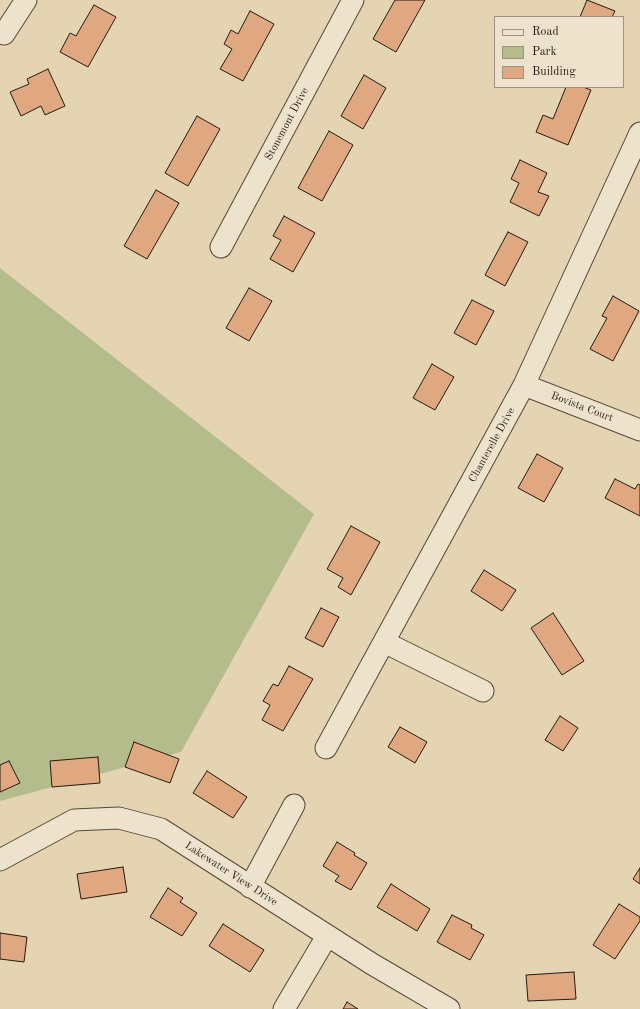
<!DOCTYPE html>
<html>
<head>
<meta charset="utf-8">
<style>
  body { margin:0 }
  #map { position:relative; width:640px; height:1009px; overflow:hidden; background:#e4d4b2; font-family:"Old Standard TT",serif }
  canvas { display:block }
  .legend { position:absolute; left:494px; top:16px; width:130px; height:72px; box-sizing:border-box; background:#ede3cd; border:1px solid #9e9282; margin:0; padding:5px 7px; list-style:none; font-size:12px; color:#271911 }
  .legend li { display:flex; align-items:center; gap:8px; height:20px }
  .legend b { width:20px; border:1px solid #9e9282 }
</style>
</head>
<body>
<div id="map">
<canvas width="640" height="1009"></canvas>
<ul class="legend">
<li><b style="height:5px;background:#ede3cd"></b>Road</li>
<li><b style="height:11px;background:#b5bc8c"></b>Park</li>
<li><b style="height:11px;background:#dfa880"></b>Building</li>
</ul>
</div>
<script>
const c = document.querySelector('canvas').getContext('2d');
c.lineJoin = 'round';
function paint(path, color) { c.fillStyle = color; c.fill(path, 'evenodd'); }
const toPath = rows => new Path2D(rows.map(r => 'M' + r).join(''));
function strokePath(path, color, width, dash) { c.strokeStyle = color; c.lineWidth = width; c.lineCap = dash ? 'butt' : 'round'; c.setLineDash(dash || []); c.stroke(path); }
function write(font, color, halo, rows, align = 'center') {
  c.font = font + ' "Old Standard TT",serif'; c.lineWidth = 3; c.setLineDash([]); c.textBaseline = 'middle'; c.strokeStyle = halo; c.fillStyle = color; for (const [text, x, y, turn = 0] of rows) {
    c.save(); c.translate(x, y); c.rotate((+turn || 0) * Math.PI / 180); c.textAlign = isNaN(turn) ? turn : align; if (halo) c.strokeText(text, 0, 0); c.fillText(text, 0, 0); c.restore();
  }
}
paint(toPath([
  [0,268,314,514,181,752,0,801]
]), '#b5bc8c');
const building = toPath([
  [395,0,425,0,396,52,373,39,395,0],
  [587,0,615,11,612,17,580,17,587,0],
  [94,5,116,17,88,67,60,52,70,33,76,36,94,5],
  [250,11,274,24,243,81,220,69,232,49,224,44,231,30,238,34,250,11],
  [48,69,65,106,45,115,41,106,21,116,10,92,29,84,27,79,48,69],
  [364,75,386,88,363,129,341,116,364,75],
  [566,87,583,87,591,90,568,145,536,132,543,115,553,119,566,87],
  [197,116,220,129,188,186,165,173,197,116],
  [329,131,353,145,322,201,298,188,329,131],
  [520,160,547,173,538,192,549,196,539,216,510,202,519,183,511,179,520,160],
  [156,190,179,203,147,259,124,246,156,190],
  [284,216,315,233,293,272,270,259,281,240,273,236,284,216],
  [508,232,528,242,505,286,485,275,508,232],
  [249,288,272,301,249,341,226,328,249,288],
  [613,296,639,311,613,361,590,349,607,318,602,316,613,296],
  [472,300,494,311,476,345,454,333,472,300],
  [432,364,454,377,435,410,413,398,432,364],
  [537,454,563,468,544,502,518,488,537,454],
  [615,479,635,489,638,484,640,485,640,516,605,498,615,479],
  [351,526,380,542,351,595,338,587,343,578,327,569,351,526],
  [484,570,516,590,502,611,471,591,484,570],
  [321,608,339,617,323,647,305,638,321,608],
  [553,613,584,661,562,675,531,628,553,613],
  [289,666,313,679,283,731,262,720,270,705,263,701,273,684,278,686,289,666],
  [560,716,578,728,563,751,545,740,560,716],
  [400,727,427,742,415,763,388,747,400,727],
  [134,742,179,759,170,783,125,767,134,742],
  [98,757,100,783,52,787,50,761,98,757],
  [9,761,20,783,0,792,0,765,9,761],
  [207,771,247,797,233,818,193,793,207,771],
  [337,842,355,853,354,855,367,863,351,890,335,881,339,876,323,866,337,842],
  [123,867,127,892,81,899,77,874,123,867],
  [640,868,640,884,633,879,640,868],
  [391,884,430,909,417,931,377,907,391,884],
  [168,888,183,898,180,902,197,913,182,936,150,917,168,888],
  [619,904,640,917,640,921,615,959,593,945,619,904],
  [452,915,472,925,471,928,484,935,470,960,437,942,452,915],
  [223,924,264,950,250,972,209,946,223,924],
  [0,933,27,937,24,962,0,959,0,933],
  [574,972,576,999,528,1001,526,975,574,972],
  [347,1002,358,1009,343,1009,347,1002]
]);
paint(building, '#dfa880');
strokePath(building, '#271911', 1);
const minor = toPath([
  [4,34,26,0],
  [221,247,353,0],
  [524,385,640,430],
  [384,642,483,691],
  [326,748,524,385,640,133],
  [0,860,74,820,119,818,161,829,372,964,449,1009],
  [250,887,294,805],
  [284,1009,327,936]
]);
strokePath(minor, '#564839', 23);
strokePath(minor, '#ede3cd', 21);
write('11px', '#271911', '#ede3cd', [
  ["Stonemont Drive",287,124,-62],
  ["Bovista Court",582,407,21],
  ["Chanterelle Drive",492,445,-61],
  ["Lakewater View Drive",231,874,33]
]);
</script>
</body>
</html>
